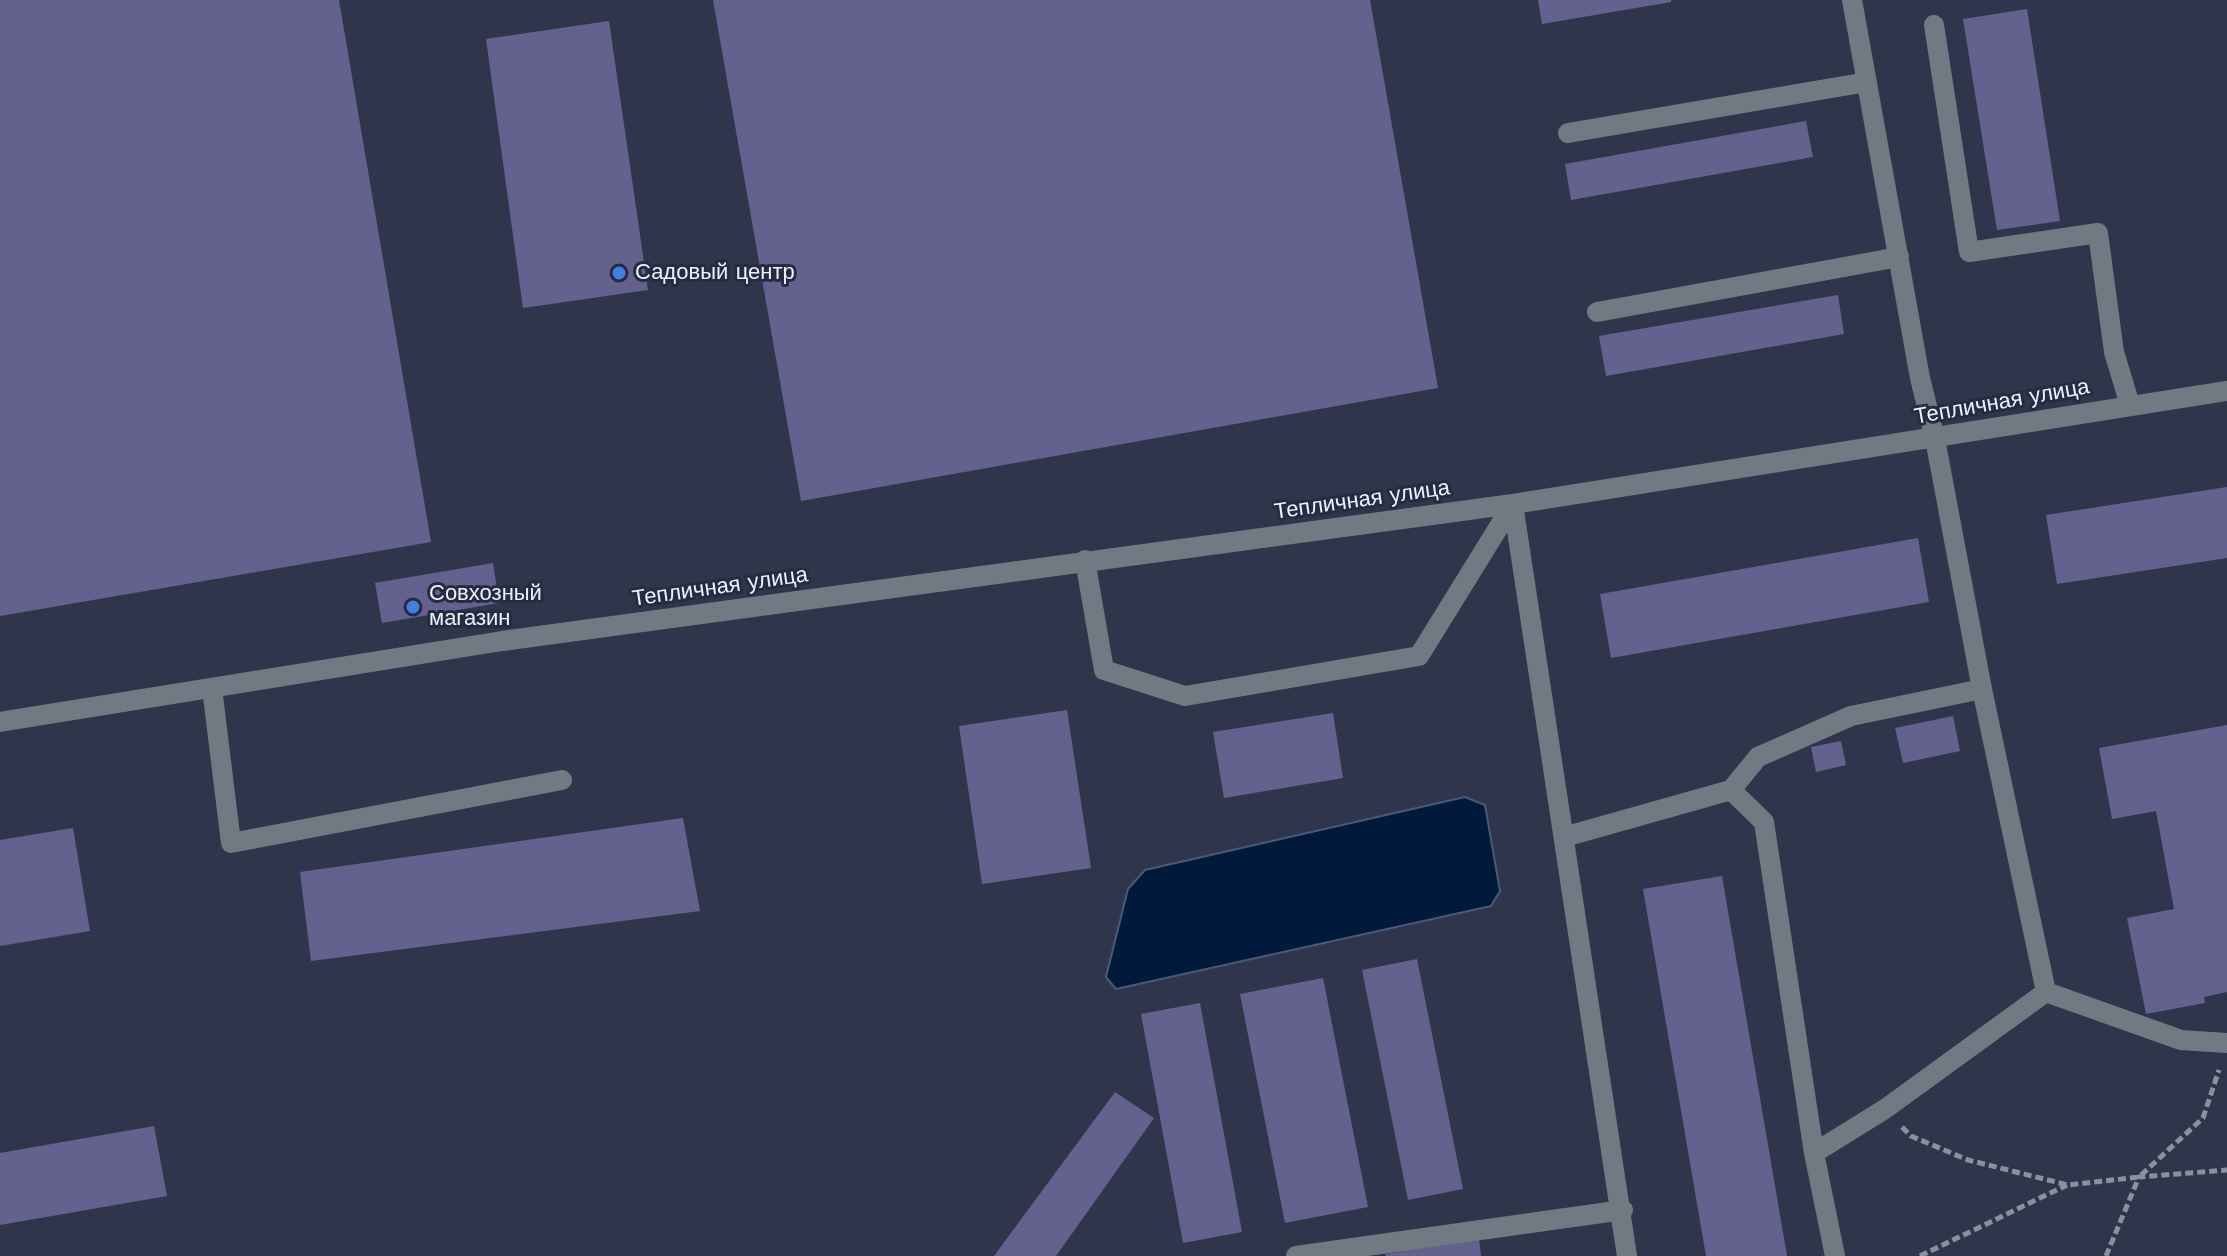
<!DOCTYPE html>
<html>
<head>
<meta charset="utf-8">
<style>
  body { margin:0 }
  canvas { display:block; background:#2f364b }
</style>
</head>
<body>
<canvas width="2227" height="1256"></canvas>
<script>
const c = document.querySelector('canvas').getContext('2d');
c.lineJoin = 'round';
function paint(path, color) { c.fillStyle = color; c.fill(path, 'evenodd'); }
const toPath = rows => new Path2D(rows.map(r => 'M' + r).join(''));
function strokePath(path, color, width, dash) { c.strokeStyle = color; c.lineWidth = width; c.lineCap = dash ? 'butt' : 'round'; c.setLineDash(dash || []); c.stroke(path); }
function write(font, color, halo, rows, align = 'center') {
  c.font = font + ' "Work Sans",sans-serif'; c.lineWidth = 6; c.setLineDash([]); c.textBaseline = 'middle'; c.strokeStyle = halo; c.fillStyle = color; for (const [text, x, y, turn = 0] of rows) {
    c.save(); c.translate(x, y); c.rotate((+turn || 0) * Math.PI / 180); c.textAlign = isNaN(turn) ? turn : align; if (halo) c.strokeText(text, 0, 0); c.fillText(text, 0, 0); c.restore();
  }
}
const water = toPath([
  [1465,797,1485,805,1500,891,1491,906,1116,989,1106,977,1128,889,1145,870,1465,797]
]);
paint(water, '#011a3b');
strokePath(water, '#485a76', 2);
paint(toPath([
  [0,0,339,0,431,542,0,616],
  [713,0,1370,0,1438,388,801,501],
  [1538,0,1671,0,1671,2,1542,24],
  [2027,9,2060,221,1997,230,1963,19],
  [609,21,648,290,523,308,486,39],
  [1806,121,1813,157,1571,200,1565,164],
  [1838,295,1844,334,1606,376,1599,336],
  [2227,487,2227,558,2057,584,2046,515],
  [1918,538,1929,602,1611,658,1600,594],
  [493,563,499,603,382,623,375,583],
  [1067,710,1091,868,982,884,959,726],
  [1333,713,1343,778,1224,798,1213,732],
  [1953,716,1960,751,1903,763,1895,728],
  [2227,725,2227,992,2204,997,2205,1003,2146,1014,2127,918,2174,909,2156,811,2112,819,2099,748],
  [1841,741,1846,765,1816,772,1811,747],
  [683,818,700,911,311,961,300,872],
  [73,828,90,931,0,946,0,840],
  [1722,876,1787,1256,1706,1256,1643,889],
  [1417,959,1463,1189,1408,1200,1362,970],
  [1323,978,1368,1207,1285,1223,1240,994],
  [1200,1003,1242,1232,1183,1243,1141,1014],
  [1115,1092,1154,1118,1056,1256,994,1256],
  [154,1126,167,1196,0,1225,0,1153],
  [1479,1239,1481,1256,1386,1256,1385,1254]
]), '#65618e');
strokePath(toPath([
  [1902,1127,1911,1136,1968,1160,2068,1185,2139,1177,2203,1118,2219,1070],
  [1920,1256,2067,1185],
  [2106,1256,2139,1177,2227,1170]
]), '#8a90a2', 5, [8, 4]);
strokePath(toPath([
  [1934,25,1969,252,2098,233,2114,352,2130,405],
  [1568,133,1867,82],
  [1597,312,1899,257],
  [1513,504,1627,1256],
  [1085,560,1104,670,1185,696,1419,656,1513,504],
  [212,688,231,843,562,780],
  [1982,689,2046,992],
  [0,722,502,641,1513,504,2227,391],
  [1564,837,1731,790],
  [2046,992,2181,1040,2227,1043],
  [1814,1153,1885,1109,2046,992],
  [1296,1256,1623,1210],
  [1835,1256,1814,1153,1764,822,1731,790,1758,757,1851,716,1982,689,1935,439,1920,378,1852,0]
]), '#717a82', 20);
for (const [x, y, r, color] of [
  [619,273,8,"#3f7fe0"],
  [413,607,8,"#3f7fe0"]
]) { const dot = new Path2D(); dot.arc(x, y, r, 0, 2 * Math.PI); c.fillStyle = color; c.fill(dot); strokePath(dot, '#262c40', 3); }
write('22px', '#ecf1ff', '#262c40', [
  ["Садовый центр",635,273],
  ["Совхозный",429,594],
  ["магазин",429,619]
], 'left');
write('22px', '#ecf1ff', '#262c40', [
  ["Тепличная улица",2002,402,-10],
  ["Тепличная улица",1362,500,-8],
  ["Тепличная улица",720,587,-8]
]);
</script>
</body>
</html>
